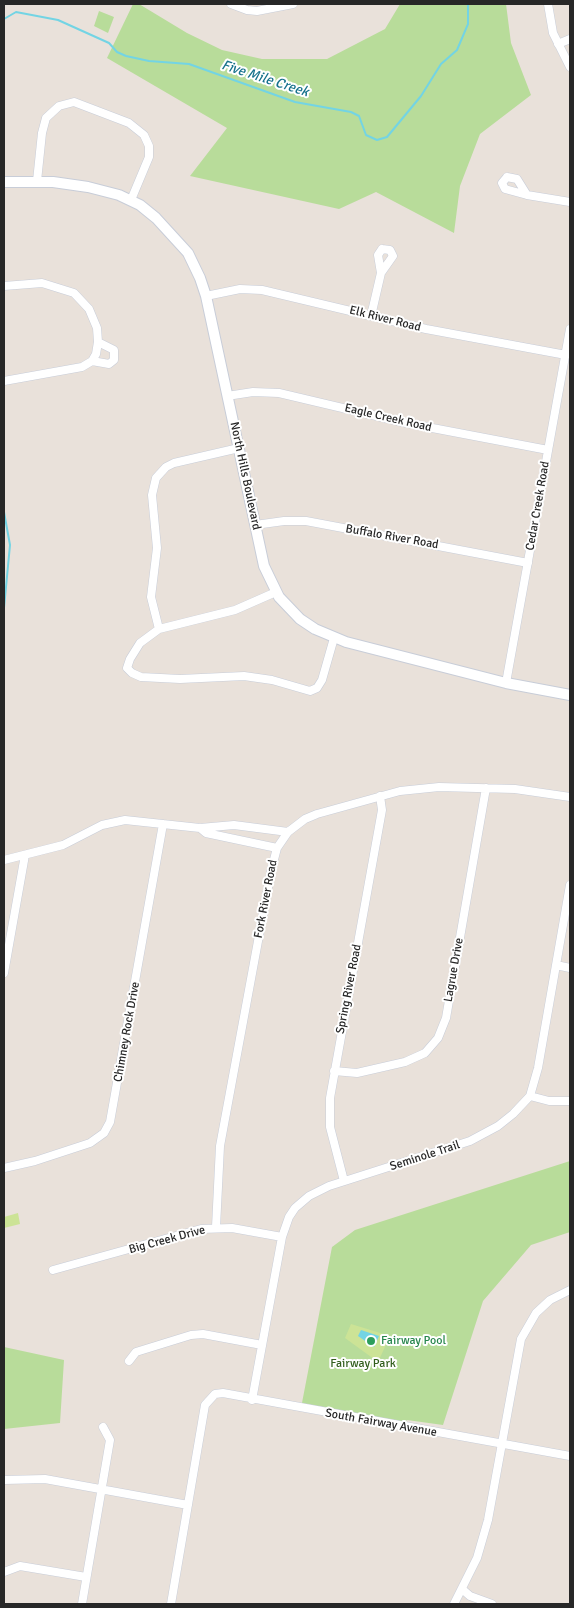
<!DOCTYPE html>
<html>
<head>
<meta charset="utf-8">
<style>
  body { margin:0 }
  #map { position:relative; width:574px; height:1608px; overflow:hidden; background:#e9e1da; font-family:Signika,sans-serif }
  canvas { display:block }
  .frame { position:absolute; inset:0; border:5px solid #272727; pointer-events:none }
</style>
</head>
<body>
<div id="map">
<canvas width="574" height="1608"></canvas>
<div class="frame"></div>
</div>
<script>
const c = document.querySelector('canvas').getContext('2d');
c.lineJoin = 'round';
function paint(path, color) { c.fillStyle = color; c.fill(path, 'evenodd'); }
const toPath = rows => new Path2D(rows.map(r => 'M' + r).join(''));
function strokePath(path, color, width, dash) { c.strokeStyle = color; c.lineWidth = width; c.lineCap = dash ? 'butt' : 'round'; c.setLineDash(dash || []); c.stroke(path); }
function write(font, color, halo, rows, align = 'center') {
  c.font = font + ' Signika,sans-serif'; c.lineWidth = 4; c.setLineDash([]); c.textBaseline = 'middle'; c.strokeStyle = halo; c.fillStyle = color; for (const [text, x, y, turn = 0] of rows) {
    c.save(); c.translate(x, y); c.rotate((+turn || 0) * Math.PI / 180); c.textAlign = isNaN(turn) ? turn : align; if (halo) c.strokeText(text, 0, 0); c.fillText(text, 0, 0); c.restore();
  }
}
paint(toPath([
  [133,4,139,4,187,33,222,50,262,59,327,59,385,29,400,4,506,4,511,43,531,95,480,134,460,186,454,233,376,192,339,209,190,176,227,128,107,58],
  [99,11,114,17,108,33,94,26],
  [570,1161,570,1232,531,1245,483,1301,443,1425,407,1420,405,1428,301,1408,332,1247,355,1230],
  [4,1347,64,1360,60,1423,4,1429]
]), '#b8dc9a');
paint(toPath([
  [18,1213,20,1224,4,1228,4,1217],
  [351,1324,390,1336,378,1362,345,1338]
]), '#cce396');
paint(toPath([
  [361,1330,379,1336,374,1347,358,1336]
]), '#73d4e4');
strokePath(toPath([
  [4,19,16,12,58,20,109,43,117,52,126,56,149,61,189,64,295,102,351,112,359,116,366,135,377,140,387,137,421,96,441,64,457,50,468,24,468,4],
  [4,512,10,545,4,608]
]), '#73d4e4', 2);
const minor = toPath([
  [231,4,247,10,257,11,293,4],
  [548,4,553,33,570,67],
  [558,44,570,39],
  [507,177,517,179,527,195,505,189,502,183,507,177],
  [37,181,42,133,46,118,59,106,74,102,129,123,144,135,149,146,149,157,131,200],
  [527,195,570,202],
  [382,249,390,250,393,256,381,273,378,255,382,249],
  [4,286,42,283,74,293,89,309,97,328,98,342,96,354,92,361,82,367,4,381],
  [206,296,240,289,262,290,426,329,566,355],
  [371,316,381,273],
  [92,361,109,364,114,360,114,350,98,342],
  [227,396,253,392,279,393,406,423,548,450],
  [239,448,174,463,166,467,156,478,152,495,157,548,151,597,159,629,140,643,130,659,127,668,132,673,141,677,180,679,244,676,272,680,310,691,317,688,322,680,334,638],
  [255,525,284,521,306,521,528,563],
  [159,629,235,610,276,592],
  [506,683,570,329],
  [200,828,206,833,277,848],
  [4,860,63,845,102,825,125,820,200,828,234,825,288,832],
  [556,965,570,968],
  [4,973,25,855],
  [334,1071,357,1073,405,1062,425,1053,438,1038,446,1018,486,788],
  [530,1096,549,1101,570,1101],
  [4,1168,35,1161,90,1143,104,1133,110,1122,163,824],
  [344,1181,330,1127,330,1098,382,810,380,796],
  [216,1227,220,1146,271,871,277,848,288,832,305,819,317,814,400,791,439,787,515,789,570,797],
  [53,1270,201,1229,232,1228,282,1237],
  [129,1361,136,1352,191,1335,203,1334,262,1345],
  [252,1400,282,1237,289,1217,295,1208,309,1196,329,1186,470,1141,498,1126,513,1114,530,1096,538,1068,570,885],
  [4,1480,45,1479,188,1505],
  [4,1572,20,1566,86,1577],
  [462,1589,470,1596,492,1604],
  [82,1604,110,1440,103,1427],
  [171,1604,205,1405,215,1394,223,1393,570,1456],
  [454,1604,477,1558,488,1520,521,1339,536,1313,550,1300,570,1290]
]);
const tertiary = toPath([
  [4,182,53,182,88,187,119,195,140,205,156,218,188,253,200,278,206,296,264,566,279,597,300,619,315,629,346,642,506,683,570,695]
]);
strokePath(minor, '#c8cdd8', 9);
strokePath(tertiary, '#c8cdd8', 12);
strokePath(minor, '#fff', 8);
strokePath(tertiary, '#fff', 10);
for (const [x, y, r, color] of [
  [371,1341,5,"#2e9e5b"]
]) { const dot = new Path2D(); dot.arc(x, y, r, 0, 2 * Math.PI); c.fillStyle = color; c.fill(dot); strokePath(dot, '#fff', 2); }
write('12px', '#272727', '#fff', [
  ["Elk River Road",385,319,14],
  ["Eagle Creek Road",388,418,13],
  ["North Hills Boulevard",245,476,78],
  ["Cedar Creek Road",538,506,-80],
  ["Buffalo River Road",392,537,10],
  ["Fork River Road",266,899,-79],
  ["Lagrue Drive",454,970,-80],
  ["Spring River Road",349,989,-79],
  ["Chimney Rock Drive",127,1032,-80],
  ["Seminole Trail",425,1156,-18],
  ["Big Creek Drive",167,1240,-15],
  ["South Fairway Avenue",381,1423,10]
]);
write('12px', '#27864d', '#fff', [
  ["Fairway Pool",381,1341]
], 'left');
write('12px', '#335e1e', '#fff', [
  ["Fairway Park",363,1364]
]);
write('italic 14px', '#17728c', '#fff', [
  ["Five Mile Creek",265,79,18]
]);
</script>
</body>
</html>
